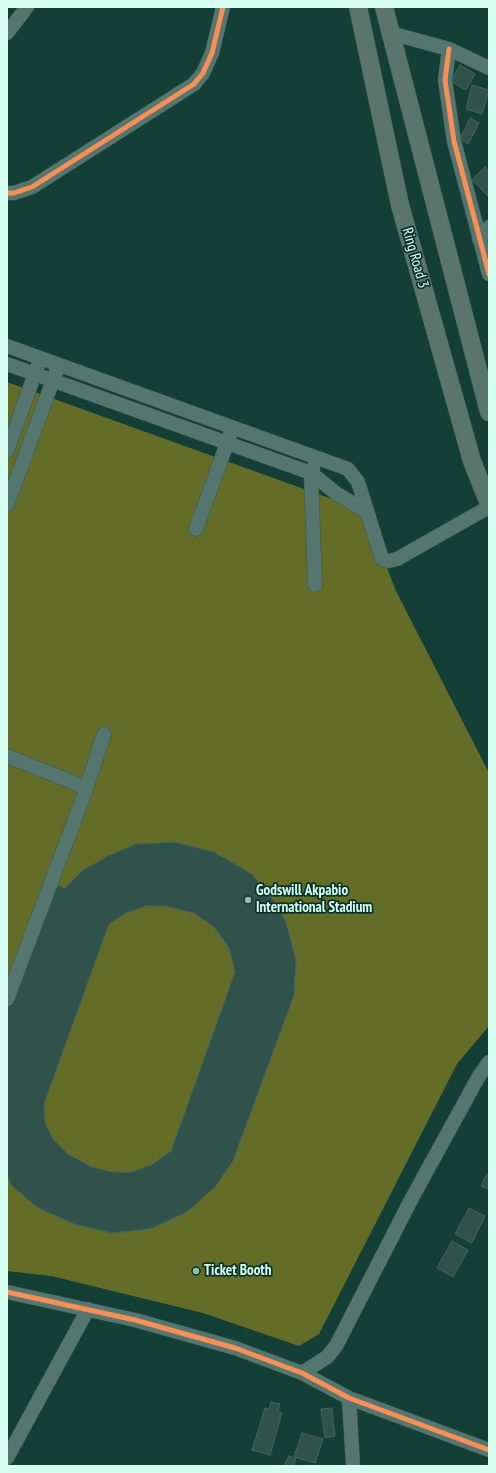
<!DOCTYPE html>
<html>
<head>
<meta charset="utf-8">
<style>
  body { margin:0 }
  #map { position:relative; width:496px; height:1473px; overflow:hidden; background:#133f36; font-family:"PT Sans Narrow",sans-serif }
  canvas { display:block }
  .frame { position:absolute; inset:0; border:8px solid #d5fef0; pointer-events:none }
</style>
</head>
<body>
<div id="map">
<canvas width="496" height="1473"></canvas>
<div class="frame"></div>
</div>
<script>
const c = document.querySelector('canvas').getContext('2d');
c.lineJoin = 'round';
function paint(path, color) { c.fillStyle = color; c.fill(path, 'evenodd'); }
const toPath = rows => new Path2D(rows.map(r => 'M' + r).join(''));
function strokePath(path, color, width, dash) { c.strokeStyle = color; c.lineWidth = width; c.lineCap = dash ? 'butt' : 'round'; c.setLineDash(dash || []); c.stroke(path); }
function write(font, color, halo, rows, align = 'center') {
  c.font = font + ' "PT Sans Narrow",sans-serif'; c.lineWidth = 3.5; c.setLineDash([]); c.textBaseline = 'middle'; c.strokeStyle = halo; c.fillStyle = color; for (const [text, x, y, turn = 0] of rows) {
    c.save(); c.translate(x, y); c.rotate((+turn || 0) * Math.PI / 180); c.textAlign = isNaN(turn) ? turn : align; if (halo) c.strokeText(text, 0, 0); c.fillText(text, 0, 0); c.restore();
  }
}
paint(toPath([
  [7,382,365,511,396,591,489,773,489,1026,457,1064,319,1334,299,1346,203,1313,51,1276,7,1271]
]), '#636d27');
const building = toPath([
  [460,65,475,74,466,90,451,81,460,65],
  [472,85,489,90,482,114,466,109,472,85],
  [470,118,479,123,468,144,460,139,470,118],
  [485,167,489,171,488,196,472,180,485,167],
  [175,842,214,852,252,874,276,903,287,925,296,960,294,995,233,1161,215,1187,187,1212,150,1229,111,1233,74,1224,38,1208,12,1186,7,1175,7,1009,54,884,65,888,83,870,108,856,136,844,175,842],
  [146,906,165,906,194,913,214,927,229,948,235,972,171,1151,151,1165,132,1172,113,1172,92,1167,68,1154,53,1139,45,1122,44,1104,109,924,126,913,146,906],
  [487,1174,489,1176,489,1189,481,1186,487,1174],
  [469,1208,485,1216,472,1243,455,1234,469,1208],
  [452,1241,468,1250,453,1277,437,1268,452,1241],
  [271,1402,280,1404,278,1411,282,1413,270,1455,252,1450,265,1408,269,1409,271,1402],
  [332,1408,335,1436,325,1438,321,1409,332,1408],
  [302,1433,323,1439,315,1463,294,1457,302,1433],
  [289,1456,296,1459,293,1466,284,1466,289,1456]
]);
paint(building, '#31524b');
strokePath(building, '#42665e', 1);
const minor = toPath([
  [7,33,27,7],
  [390,33,449,49,489,68],
  [449,49,445,80,454,141,489,274],
  [7,193,14,193,32,187,194,84,203,73,212,53,223,7],
  [479,239,489,227],
  [7,346,348,469,358,482,382,559,389,561,397,559,489,507],
  [7,364,311,473,337,494,367,512],
  [7,451,38,365],
  [313,468,311,473,315,585],
  [7,505,56,372],
  [196,529,230,435],
  [7,756,75,783,84,789],
  [7,999,83,798,104,734],
  [7,1292,135,1320,235,1348,302,1373,349,1398,489,1450],
  [302,1373,327,1357,336,1346,412,1198,479,1076,489,1062],
  [349,1398,353,1466],
  [7,1458,88,1309]
]);
const major = toPath([
  [358,7,400,205,472,461,489,504],
  [384,7,489,412]
]);
strokePath(minor, '#395951', 15);
strokePath(major, '#395951', 19);
strokePath(minor, '#54766e', 14);
strokePath(major, '#5a766c', 18);
strokePath(toPath([
  [449,49,445,80,454,141,489,274],
  [7,193,14,193,32,187,194,84,203,73,212,53,223,7],
  [7,1292,135,1320,235,1348,302,1373,349,1398,489,1450]
]), '#f78f57', 5);
for (const [x, y, r, color] of [
  [248,900,4,"#91bbaf"],
  [196,1271,4,"#91bbaf"]
]) { const dot = new Path2D(); dot.arc(x, y, r, 0, 2 * Math.PI); c.fillStyle = color; c.fill(dot); strokePath(dot, '#0c3228', 1.5); }
write('15px', '#d5fef0', '#0c3228', [
  ["Ring Road 3",415,258,74]
]);
write('bold 15px', '#d5fef0', '#0c3228', [
  ["Godswill Akpabio",256,891],
  ["International Stadium",256,908],
  ["Ticket Booth",204,1271]
], 'left');
</script>
</body>
</html>
